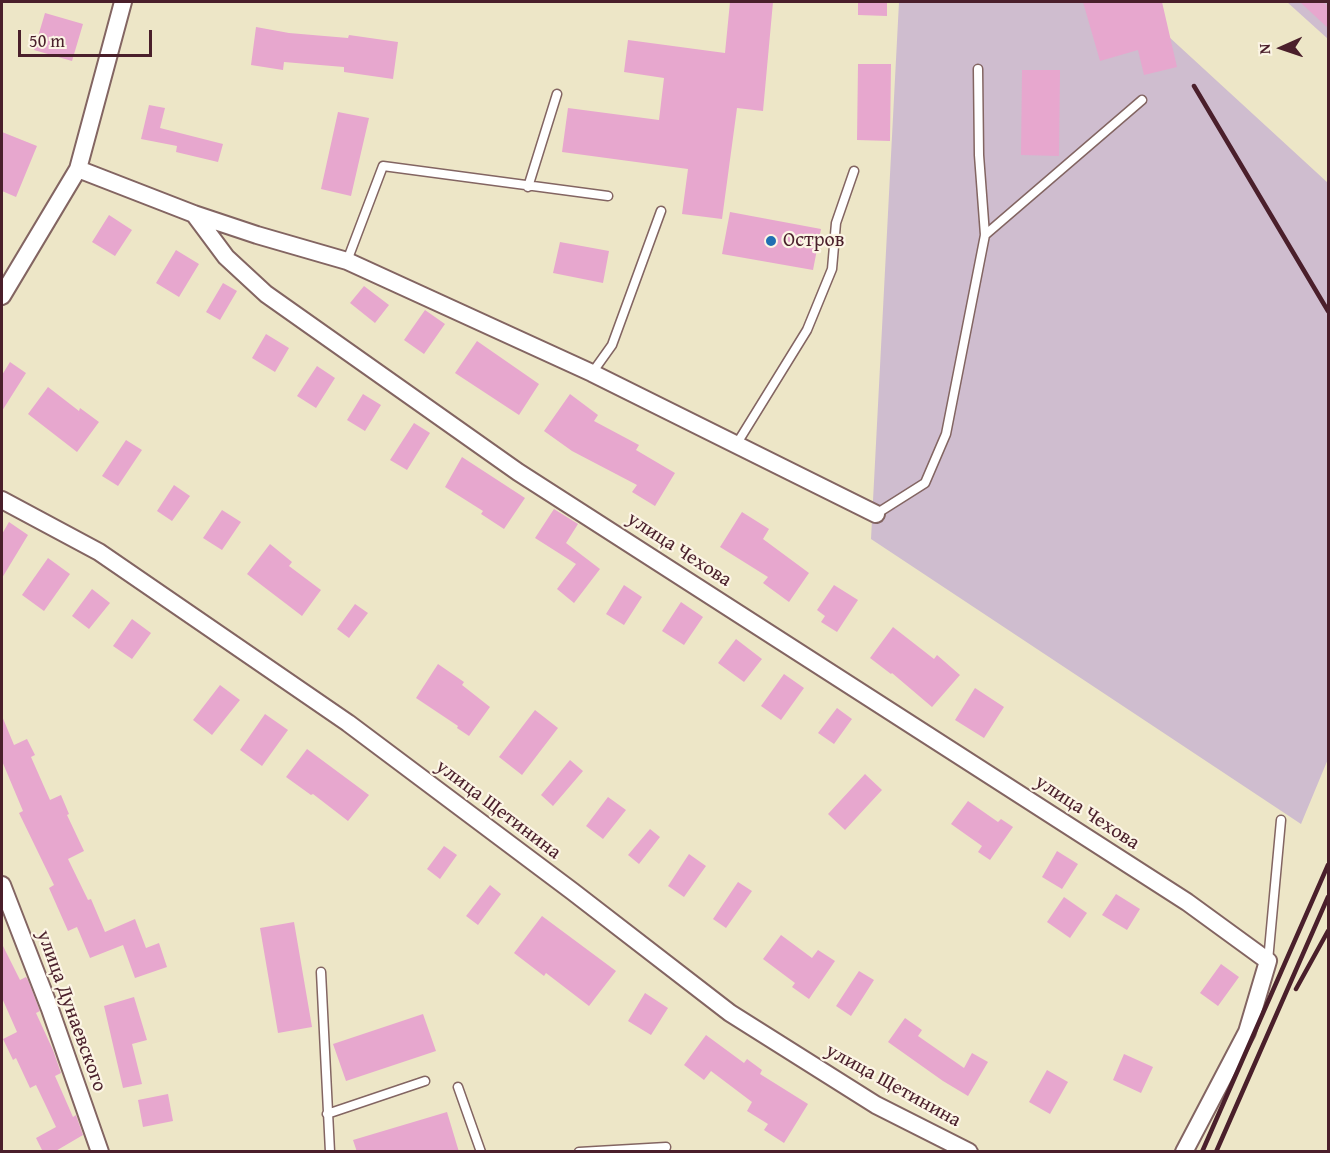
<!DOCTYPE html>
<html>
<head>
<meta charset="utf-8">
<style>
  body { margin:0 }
  #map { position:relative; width:1330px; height:1153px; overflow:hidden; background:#ede6c7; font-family:"Gentium Book Plus",serif }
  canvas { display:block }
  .frame { position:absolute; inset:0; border:3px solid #4a1f2b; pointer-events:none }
  .north { position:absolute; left:1252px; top:18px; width:60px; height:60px; -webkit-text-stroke:4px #fcf5e5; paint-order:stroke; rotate:267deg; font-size:16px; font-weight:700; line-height:24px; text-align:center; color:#4a1f2b }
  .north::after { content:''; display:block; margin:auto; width:21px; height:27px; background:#4a1f2b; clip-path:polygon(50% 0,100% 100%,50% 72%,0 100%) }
  .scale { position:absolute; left:18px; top:30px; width:134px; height:27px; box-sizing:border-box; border:3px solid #4a1f2b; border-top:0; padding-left:8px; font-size:18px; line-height:21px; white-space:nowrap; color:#4a1f2b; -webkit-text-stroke:4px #fcf5e5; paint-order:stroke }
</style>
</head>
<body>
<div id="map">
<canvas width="1330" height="1153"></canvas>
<div class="frame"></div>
<div class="north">N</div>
<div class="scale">50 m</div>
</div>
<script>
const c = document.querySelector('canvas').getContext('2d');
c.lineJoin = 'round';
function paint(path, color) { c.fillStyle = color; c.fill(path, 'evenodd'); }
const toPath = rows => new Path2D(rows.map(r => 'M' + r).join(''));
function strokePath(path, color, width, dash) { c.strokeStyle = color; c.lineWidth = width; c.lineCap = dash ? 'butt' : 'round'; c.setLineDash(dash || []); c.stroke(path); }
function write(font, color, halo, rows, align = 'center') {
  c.font = font + ' "Gentium Book Plus",serif'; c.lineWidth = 4.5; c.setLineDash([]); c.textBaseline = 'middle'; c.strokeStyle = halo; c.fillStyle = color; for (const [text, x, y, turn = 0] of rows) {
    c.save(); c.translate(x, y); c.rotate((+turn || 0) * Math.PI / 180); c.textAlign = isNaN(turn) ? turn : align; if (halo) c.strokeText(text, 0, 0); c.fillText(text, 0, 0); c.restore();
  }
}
paint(toPath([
  [899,2,1131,2,1328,183,1328,759,1301,824,871,539],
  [1287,2,1328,2,1328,39]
]), '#cfbdcf');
paint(toPath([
  [730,2,773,2,763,111,737,108,722,219,682,214,688,169,562,152,568,108,659,120,664,78,624,72,628,40,725,53],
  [858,2,887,2,887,16,858,15],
  [1083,2,1162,2,1177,67,1144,75,1138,50,1100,61],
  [1300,2,1323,2,1329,7,1329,29],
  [45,13,83,24,72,61,34,50],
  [256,27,289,33,348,38,349,35,398,42,393,79,344,72,344,67,284,62,283,70,251,65],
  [858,64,891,64,890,141,857,140],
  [1022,70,1060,70,1059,156,1021,155],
  [149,105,165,108,160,128,223,144,218,162,176,152,177,146,141,139],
  [338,112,369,118,351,196,321,189],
  [2,132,37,146,16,197,2,191],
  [730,212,821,229,813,270,722,254],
  [109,215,132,230,115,256,92,242],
  [560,242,609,251,603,283,553,273],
  [176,250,199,264,179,297,156,283],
  [223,283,237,291,220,320,206,312],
  [364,286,389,305,375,323,350,303],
  [425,310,445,324,424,354,404,340],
  [266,334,289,348,275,372,252,358],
  [477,341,539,384,519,415,455,373],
  [10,362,26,373,2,411,2,375],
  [317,366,335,378,316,408,297,396],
  [48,387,79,411,80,408,99,422,77,452,28,414],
  [363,394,381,405,365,431,347,420],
  [570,394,598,415,594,421,639,445,636,450,675,473,655,506,632,492,637,485,572,451,544,431],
  [414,423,430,433,407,470,390,460],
  [126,440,142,450,118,486,102,476],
  [462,457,525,498,504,529,481,514,483,511,445,487],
  [174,485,190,496,172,521,157,511],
  [554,509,578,524,566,543,600,569,574,603,557,589,576,564,535,538],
  [222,510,241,522,222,550,203,538],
  [742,512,769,529,763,539,809,573,789,602,763,583,768,577,720,547],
  [9,522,28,535,2,578,2,534],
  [270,544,292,562,289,566,321,590,302,616,247,574],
  [48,558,70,574,44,611,22,595],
  [624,585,642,597,624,625,606,614],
  [834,585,858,600,837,632,821,622,825,616,817,610],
  [92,589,110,603,89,629,72,616],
  [681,602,703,617,684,645,662,631],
  [355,604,368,613,349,638,337,629],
  [132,619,151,633,132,659,113,646],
  [893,627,934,659,937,655,960,675,932,707,892,673,891,674,870,658],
  [736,639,762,659,744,682,718,663],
  [438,664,464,682,462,685,490,707,469,736,457,728,458,726,416,698],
  [784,674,804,688,781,720,761,706],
  [220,685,240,700,212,735,193,720],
  [975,688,1004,707,984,738,955,720],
  [837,708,852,719,834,744,818,733],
  [535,710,558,728,522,775,499,757],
  [265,714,288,730,262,766,240,750],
  [2,716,14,745,27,739,35,755,31,757,50,800,61,795,69,814,67,815,84,851,68,859,88,900,91,899,105,932,135,919,146,948,159,943,167,967,135,978,123,945,90,958,77,927,68,931,49,888,54,885,19,813,23,811,2,761],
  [307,749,369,795,348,821,313,794,311,795,286,777],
  [570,760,583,771,553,806,541,795],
  [865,774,882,790,845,830,828,814],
  [608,797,626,810,603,839,586,826],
  [968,801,998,822,1001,819,1013,827,990,860,978,852,982,846,951,824],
  [650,829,660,837,639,864,628,855],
  [444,846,457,855,440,879,427,869],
  [1057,851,1078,864,1062,889,1042,877],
  [689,854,706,866,684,897,668,886],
  [738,882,752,891,726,928,713,919],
  [490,885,501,894,478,925,466,916],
  [1116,894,1140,909,1127,930,1102,915],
  [1064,897,1087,913,1070,938,1047,922],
  [542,916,616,971,589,1006,546,973,544,976,514,953],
  [294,922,312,1027,278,1033,260,928],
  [781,935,812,958,818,950,835,961,809,999,792,987,795,983,763,959],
  [2,944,20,980,26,977,28,980,40,1011,36,1013,53,1050,61,1073,55,1076,73,1117,76,1115,83,1135,54,1152,43,1152,36,1138,56,1127,36,1085,30,1088,16,1058,13,1060,3,1039,17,1032,2,998],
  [1221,964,1239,977,1218,1006,1200,993],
  [859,971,874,980,851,1016,836,1006],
  [645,993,668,1008,651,1035,628,1021],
  [134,997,147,1040,132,1044,142,1084,123,1088,104,1006],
  [423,1014,436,1051,346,1081,333,1044],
  [905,1018,922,1030,918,1036,964,1068,972,1053,988,1062,968,1096,943,1081,888,1042],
  [706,1035,744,1063,747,1059,762,1070,760,1074,808,1104,784,1143,764,1130,768,1124,747,1111,752,1102,711,1071,704,1080,684,1065],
  [1124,1054,1153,1067,1141,1093,1113,1080],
  [1047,1070,1068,1082,1050,1114,1029,1102],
  [168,1094,173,1121,143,1127,138,1100],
  [447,1112,459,1152,357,1152,353,1140]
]), '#e7a7ce');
const lane = toPath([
  [528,187,557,94],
  [985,235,1142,100],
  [347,261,383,166,608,196],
  [592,373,612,345,661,211],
  [736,445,807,330,832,269,836,223,854,171],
  [876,514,925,483,946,434,985,235,979,155,978,69],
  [1268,961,1281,820],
  [321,972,330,1152],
  [458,1087,481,1152],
  [327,1114,425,1081],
  [579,1152,666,1147]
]);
const street = toPath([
  [78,169,194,214,226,257,266,294,518,472,1187,902,1268,961,1247,1032,1184,1152],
  [194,214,257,235,347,261,592,373,876,514],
  [2,296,78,169,123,2],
  [2,500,99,552,348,723,572,891,730,1013,876,1105,969,1152],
  [2,885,50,1009,100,1152]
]);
strokePath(lane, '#836562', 11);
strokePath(street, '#836562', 20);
strokePath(lane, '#fff', 8);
strokePath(street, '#fff', 16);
strokePath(toPath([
  [1194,86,1328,311],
  [1296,989,1328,931],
  [1202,1152,1328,865],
  [1216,1152,1328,897]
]), '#4a1f2b', 4.5);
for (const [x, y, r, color] of [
  [771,241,6,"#1f6fb2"]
]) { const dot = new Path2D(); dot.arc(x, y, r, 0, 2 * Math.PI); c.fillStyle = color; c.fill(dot); strokePath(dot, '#fcf5e5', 2); }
write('20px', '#4a1f2b', '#fcf5e5', [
  ["Остров",783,241]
], 'left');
write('20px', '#4a1f2b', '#fcf5e5', [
  ["улица Чехова",679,550,33],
  ["улица Щетинина",498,810,37],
  ["улица Чехова",1087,813,33],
  ["улица Дунаевского",71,1011,70],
  ["улица Щетинина",893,1086,29]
]);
</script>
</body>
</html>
